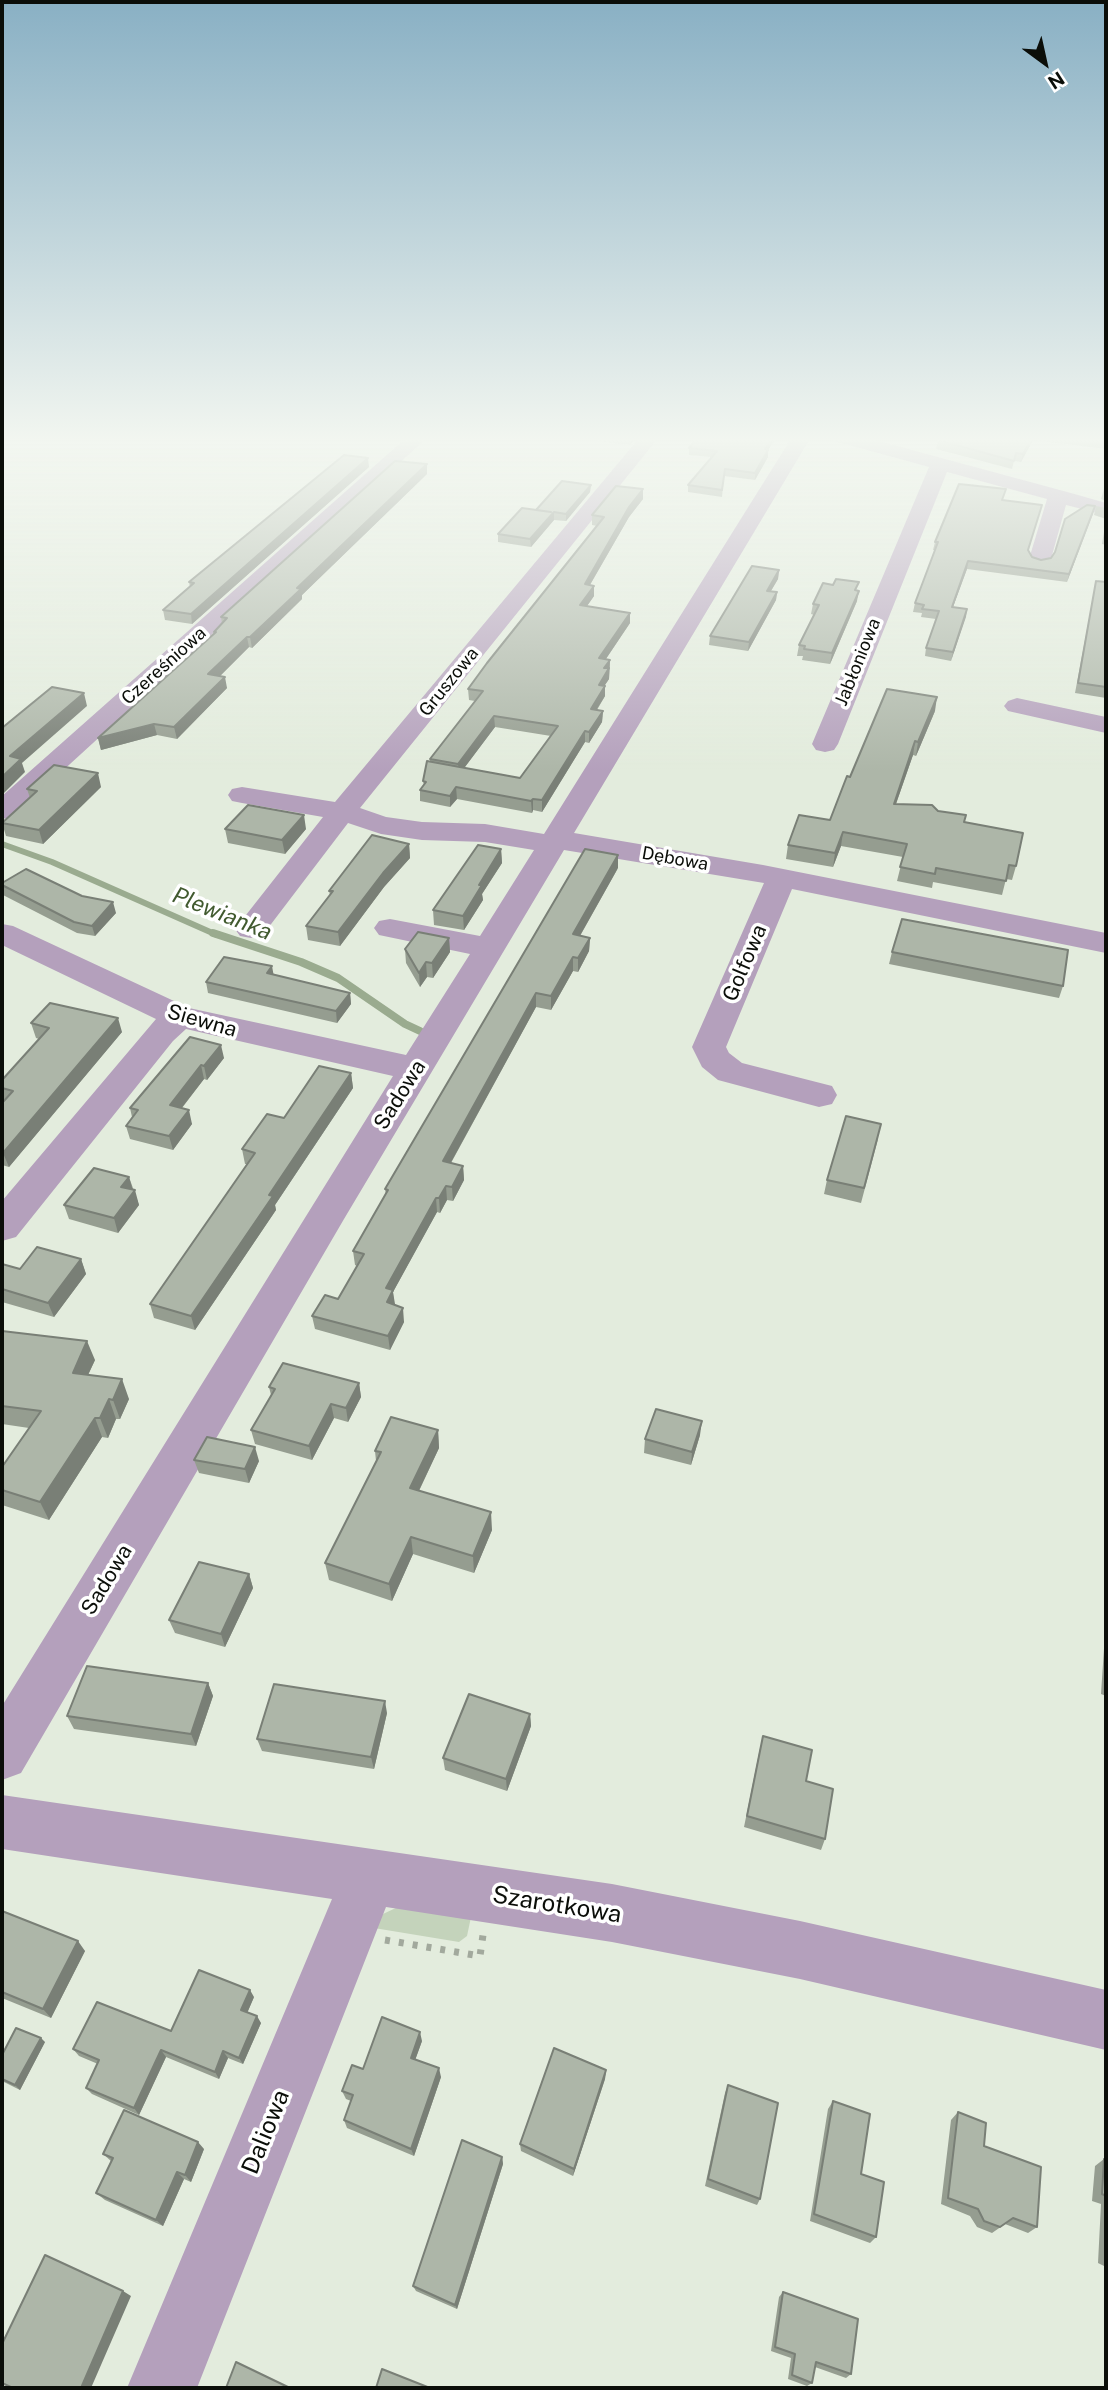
<!DOCTYPE html>
<html>
<head>
<meta charset="utf-8">
<style>
  body { margin:0 }
  #map { position:relative; width:1108px; height:2390px; overflow:hidden; background:#e3ecdd; font-family:"Public Sans",sans-serif }
  canvas { display:block }
  .frame { position:absolute; inset:0; border:4px solid #0b0e09; pointer-events:none }
  .north { position:absolute; left:1010px; top:28px; width:70px; height:70px; -webkit-text-stroke:5px #fff; paint-order:stroke; rotate:147deg; font-size:19px; font-weight:700; line-height:28px; text-align:center; color:#0b0e09 }
  .north::after { content:''; display:block; margin:auto; width:24px; height:32px; background:#0b0e09; clip-path:polygon(50% 0,100% 100%,50% 72%,0 100%) }
</style>
</head>
<body>
<div id="map">
<canvas width="1108" height="2390"></canvas>
<div class="frame"></div>
<div class="north">N</div>
</div>
<script>
const c = document.querySelector('canvas').getContext('2d');
c.lineJoin = 'round';
function paint(path, color) { c.fillStyle = color; c.fill(path, 'evenodd'); }
const toPath = rows => new Path2D(rows.map(r => 'M' + r).join(''));
function strokePath(path, color, width, dash) { c.strokeStyle = color; c.lineWidth = width; c.lineCap = dash ? 'butt' : 'round'; c.setLineDash(dash || []); c.stroke(path); }
function write(font, color, halo, rows, align = 'center') {
  c.font = font + ' "Public Sans",sans-serif'; c.lineWidth = 7; c.setLineDash([]); c.textBaseline = 'middle'; c.strokeStyle = halo; c.fillStyle = color; for (const [text, x, y, turn = 0] of rows) {
    c.save(); c.translate(x, y); c.rotate((+turn || 0) * Math.PI / 180); c.textAlign = isNaN(turn) ? turn : align; if (halo) c.strokeText(text, 0, 0); c.fillText(text, 0, 0); c.restore();
  }
}
paint(toPath([
  [400,1906,471,1917,467,1936,459,1942,374,1928,383,1914]
]), '#c4d3bb');
strokePath(toPath([
  [2,844,52,862,217,935]
]), '#9aab8f', 6);
strokePath(toPath([
  [213,933,301,962,338,978,405,1024,420,1031]
]), '#9aab8f', 8);
strokePath(toPath([
  [385,1940,480,1956,483,1935]
]), '#a2a99d', 7, [5, 9]);
paint(toPath([
  [407,437,428,437,12,817,2,819,2,796,407,437],
  [640,437,659,437,360,808,386,817,422,822,485,824,544,834,792,437,811,437,574,833,763,865,1106,933,1106,953,792,889,726,1047,729,1053,742,1063,832,1086,837,1095,832,1104,819,1107,718,1080,702,1067,692,1047,764,883,564,850,344,1219,21,1773,2,1780,2,1706,393,1076,186,1029,173,1041,16,1237,2,1241,2,1201,156,1019,2,945,2,924,13,926,189,1008,406,1055,470,954,379,935,374,928,379,921,390,919,480,936,534,850,485,842,422,840,381,834,348,823,262,936,251,938,240,936,235,929,323,817,242,803,232,801,228,795,232,789,242,787,335,802,640,437],
  [832,437,864,437,1071,493,1106,503,1106,515,1066,505,1051,559,1048,564,1040,566,1032,564,1029,559,1047,499,947,472,838,744,834,750,825,752,816,750,812,744,929,467,834,441,832,437],
  [1017,698,1106,717,1106,733,1008,711,1004,706,1008,701,1017,698],
  [2,1795,612,1884,800,1921,1106,1990,1106,2050,800,1979,612,1942,386,1907,197,2388,127,2388,332,1899,2,1849,2,1795]
]), '#b4a0bc');
paint(toPath([
  [592,437,636,437,630,445,592,440],
  [777,437,768,450,768,457,755,480,724,476,722,497,688,492,688,485,711,457,689,455,689,448],
  [943,437,1106,437,1106,449,1033,440,1021,462,1014,461,1012,469,936,449,938,440],
  [369,467,192,624,165,620,163,610,190,587,189,582],
  [427,474,302,595,302,599,252,648,249,647,220,676,227,688,177,739,157,735,101,750,98,738,214,634,214,632,222,624,221,617],
  [1106,482,1106,501,1101,499],
  [591,485,590,492,566,521,554,520,531,547,498,542,498,534,536,510],
  [643,489,643,499,629,517,590,585,594,596,587,606,630,623,606,659,610,660,609,679,605,685,605,696,597,710,603,711,602,722,589,743,585,742,542,812,533,810,532,813,457,799,450,807,420,801,420,790,424,785,423,781,430,762,430,759,475,701,469,700,468,689,597,526,592,525,592,515],
  [495,727,551,736,520,778,464,768],
  [1003,500,1032,557,1041,560,1051,558,1095,506,1067,582,967,569,953,607,967,609,951,661,925,656,926,648,936,619,921,617,922,613,913,612,915,603,935,550,933,550,935,542],
  [1096,506,1106,508,1106,519,1094,515],
  [1106,519,1106,545,1102,544],
  [779,570,778,579,771,591,777,592,776,600,748,651,709,645,710,636],
  [1096,581,1106,582,1106,698,1075,693],
  [833,585,857,591,857,601,830,664,802,660,803,656,797,656,799,645,814,615,811,614,813,604],
  [935,711,916,756,913,755,896,804,938,811,964,822,1016,866,1012,880,1006,879,1002,895,933,882,932,888,897,881,903,857,841,846,833,867,786,859,788,845,830,820,850,777],
  [101,787,43,844,6,836,2,823,30,798,27,789],
  [225,829,306,829,285,854,228,843],
  [409,844,410,858,384,887,340,946,308,940,306,926,330,895,329,891],
  [501,849,502,863,482,894,483,900,464,930,434,925,433,910],
  [618,868,580,936,590,938,589,951,578,972,573,971,551,1010,536,1007,451,1163,463,1166,464,1180,453,1201,447,1200,440,1213,437,1212,393,1292,394,1305,404,1322,390,1350,315,1329,312,1316,338,1299,357,1266,355,1265,353,1251,386,1195,385,1189],
  [2,883,116,913,95,936,77,933,3,895],
  [449,938,450,952,433,978,427,977,420,987,406,963,405,949],
  [892,952,1063,986,1059,998,889,964],
  [273,975,350,993,351,1004,337,1023,208,993,206,982],
  [31,1023,122,1032,9,1167,2,1165,2,1103,3,1102,2,1101,2,1080,39,1039,36,1038],
  [190,1037,224,1058,207,1080,204,1079,182,1108,192,1124,173,1150,130,1139,126,1126,132,1117,130,1108],
  [351,1073,353,1088,275,1205,276,1210,195,1330,154,1318,150,1304,247,1164,245,1164,242,1149,284,1118],
  [878,1139,861,1203,824,1194,827,1180],
  [129,1177,139,1205,118,1233,69,1219,64,1205],
  [81,1259,86,1274,54,1317,2,1302,2,1264,20,1269],
  [2,1331,95,1360,88,1375,129,1399,120,1419,116,1419,108,1438,102,1437,49,1520,2,1505,2,1467,29,1428,2,1424],
  [359,1383,361,1397,348,1422,334,1418,312,1460,255,1444,251,1430,271,1395,269,1387],
  [438,1430,439,1448,419,1491,492,1530,474,1573,413,1554,392,1601,329,1580,325,1563,376,1461,375,1451],
  [700,1435,691,1465,644,1453,645,1439],
  [194,1460,259,1461,249,1483,199,1473],
  [249,1574,253,1588,225,1647,175,1633,169,1620],
  [1106,1618,1106,1696,1101,1694],
  [208,1683,213,1696,196,1746,74,1729,67,1716],
  [387,1713,374,1769,262,1751,257,1739],
  [530,1714,531,1726,507,1791,445,1770,443,1758],
  [760,1748,806,1781,825,1839,821,1850,744,1827],
  [2,1911,85,1951,51,2018,2,1998],
  [254,1997,247,2013,261,2023,243,2064,228,2058,219,2079,166,2057,139,2115,92,2094,86,2088,98,2064,79,2056,73,2049,171,2031],
  [422,2041,415,2060,441,2077,414,2156,347,2128,344,2120,351,2101,346,2099,342,2091,363,2069],
  [45,2042,20,2090,2,2081,2,2055],
  [606,2070,605,2079,573,2176,521,2151,520,2144],
  [728,2085,760,2199,757,2205,705,2186,725,2093],
  [833,2101,861,2174,876,2237,870,2243,810,2221,828,2109],
  [958,2112,984,2146,1037,2227,1028,2233,1005,2224,992,2233,977,2227,970,2216,941,2204,951,2120],
  [204,2149,191,2182,184,2179,163,2226,105,2200,96,2193,111,2161,103,2154],
  [502,2157,503,2164,457,2309,416,2291,413,2286],
  [1104,2159,1106,2160,1106,2267,1098,2263,1101,2204,1092,2201,1095,2166],
  [783,2292,851,2374,846,2378,815,2367,812,2383,807,2386,788,2379,791,2358,771,2351,779,2297]
]), '#959d90');
paint(toPath([
  [631,437,636,437,630,445,630,439],
  [773,437,777,437,768,450,768,457,755,480,755,473,765,449],
  [1032,437,1033,437,1033,440,1021,462,1023,454],
  [368,458,369,467,192,624,191,614],
  [427,464,427,474,302,595,302,599,252,648,250,637,297,588],
  [591,485,590,492,566,521,566,514],
  [643,489,643,499,629,517,584,595,585,584,629,507],
  [1095,506,1093,514,1067,582,1069,574],
  [554,512,554,520,531,547,530,539],
  [968,561,967,569,950,615,952,607],
  [779,570,778,579,766,599,767,591],
  [594,586,594,596,580,616,580,605],
  [859,591,857,601,830,664,832,653],
  [777,592,776,600,748,651,749,642],
  [967,609,966,617,951,661,953,652],
  [630,613,630,623,599,669,599,658],
  [247,637,249,647,211,685,208,674],
  [610,660,609,679,598,695,599,685,604,668],
  [225,677,227,688,177,739,174,727],
  [605,686,605,696,590,720,591,709],
  [84,693,87,706,22,763,25,772,2,795,2,777,10,756],
  [937,697,935,711,916,756,918,742],
  [603,711,602,722,589,743,589,732],
  [494,716,495,727,459,775,458,764],
  [154,724,157,735,101,750,98,738],
  [585,731,585,742,542,812,542,800],
  [915,741,913,755,891,818,894,804],
  [98,773,101,787,43,844,39,830],
  [456,787,457,799,450,807,450,796],
  [533,799,533,810,532,813,531,801],
  [304,815,306,829,285,854,282,840],
  [843,832,841,846,833,867,835,853],
  [409,844,410,858,384,887,340,946,338,932,383,873],
  [501,849,502,863,482,894,483,900,464,930,463,916,479,885],
  [618,855,618,868,573,948,573,934],
  [113,902,116,913,95,936,92,926],
  [449,938,450,952,433,978,432,963],
  [590,938,589,951,578,972,578,958],
  [573,957,573,971,551,1010,551,996],
  [426,962,427,977,420,987,419,973],
  [272,966,274,977,267,973],
  [350,993,351,1004,337,1023,336,1011],
  [536,993,536,1007,444,1175,443,1161],
  [118,1018,122,1032,9,1167,3,1153],
  [221,1045,224,1058,207,1080,204,1066],
  [201,1065,204,1079,173,1119,170,1105],
  [351,1073,353,1088,275,1205,276,1210,195,1330,191,1316,269,1195],
  [189,1110,192,1124,173,1150,169,1136],
  [463,1166,464,1180,453,1201,452,1187],
  [129,1177,133,1191,121,1187],
  [446,1186,447,1200,440,1213,439,1198],
  [135,1190,139,1205,118,1233,114,1218],
  [436,1198,437,1212,393,1292,395,1304,388,1316,386,1288],
  [81,1259,86,1274,54,1317,48,1303],
  [403,1308,404,1322,390,1350,388,1336],
  [87,1341,95,1360,80,1392,73,1373],
  [122,1379,129,1399,120,1419,113,1400],
  [359,1383,361,1397,348,1422,346,1408],
  [109,1399,116,1419,108,1438,100,1418],
  [331,1404,334,1418,312,1460,309,1446],
  [95,1418,102,1437,49,1520,40,1502],
  [702,1421,700,1435,691,1465,692,1452],
  [438,1430,439,1448,412,1505,410,1488],
  [255,1447,259,1461,249,1483,245,1469],
  [491,1512,492,1530,474,1573,473,1556],
  [411,1537,413,1554,392,1601,389,1584],
  [249,1574,253,1588,225,1647,221,1634],
  [208,1683,213,1696,196,1746,191,1734],
  [385,1701,387,1713,374,1769,371,1757],
  [530,1714,531,1726,507,1791,506,1779],
  [78,1941,85,1951,51,2018,43,2009],
  [250,1990,254,1997,245,2018,241,2010],
  [257,2016,261,2023,243,2064,239,2058],
  [420,2032,422,2041,413,2066,411,2058],
  [41,2038,45,2042,20,2090,15,2085],
  [161,2050,166,2057,139,2115,134,2108],
  [223,2051,228,2058,219,2079,215,2072],
  [439,2068,441,2077,414,2156,411,2149],
  [606,2070,605,2079,573,2176,574,2169],
  [198,2142,204,2149,191,2182,185,2175],
  [502,2157,503,2164,457,2309,455,2305],
  [177,2172,184,2179,163,2226,156,2220],
  [123,2291,131,2296,91,2388,81,2388]
]), '#797f76');
const building = toPath([
  [698,437,773,437,765,449,768,450,755,473,725,469,722,490,688,485,717,451,689,448,698,437],
  [943,437,1032,437,1023,454,1016,453,1014,461,938,440,943,437],
  [1081,437,1106,437,1106,440,1081,437],
  [344,455,368,458,191,614,163,610,194,583,189,582,344,455],
  [395,461,427,464,297,588,301,589,250,637,247,637,208,674,225,677,174,727,154,724,98,738,216,632,214,632,227,618,221,617,395,461],
  [562,481,591,485,566,514,554,512,530,539,498,534,522,508,551,512,536,510,562,481],
  [959,484,1006,489,1002,500,1042,505,1028,550,1032,557,1041,560,1051,558,1055,552,1065,519,1087,505,1095,506,1069,574,968,561,952,607,967,609,953,652,926,648,939,611,922,609,924,605,915,603,938,542,935,542,959,484],
  [616,486,643,489,629,507,585,584,594,586,580,605,630,613,599,658,610,660,604,668,609,668,599,685,605,686,591,709,603,711,589,732,585,731,542,800,533,799,531,801,456,787,450,796,420,790,426,782,423,781,427,761,520,778,558,726,494,716,458,764,430,759,483,691,468,689,487,663,604,517,592,515,616,486],
  [752,566,779,570,767,591,777,592,749,642,710,636,752,566],
  [836,579,859,582,855,590,859,591,832,653,804,649,805,646,799,645,819,605,813,604,823,583,833,585,836,579],
  [1096,581,1106,582,1106,687,1078,683,1096,581],
  [52,687,84,693,10,756,21,759,2,777,2,728,52,687],
  [887,689,937,697,918,742,915,741,894,804,932,805,938,811,966,815,964,822,1023,833,1016,866,1009,865,1006,881,936,868,935,874,900,867,907,844,843,832,835,853,788,845,799,815,830,820,847,776,850,777,887,689],
  [54,765,98,773,39,830,2,823,37,791,27,789,54,765],
  [248,805,304,815,282,840,225,829,248,805],
  [372,835,409,844,383,873,338,932,306,926,333,891,329,891,372,835],
  [478,845,501,849,479,885,482,885,463,916,433,910,478,845],
  [585,849,618,855,573,934,590,938,578,958,573,957,551,996,536,993,443,1161,463,1166,452,1187,446,1186,439,1198,436,1198,386,1288,393,1290,387,1302,403,1308,388,1336,312,1316,325,1295,338,1299,364,1254,353,1251,388,1190,385,1189,585,849],
  [26,869,82,896,113,902,92,926,74,922,2,885,2,883,26,869],
  [902,919,1068,950,1063,986,892,952,902,919],
  [418,932,449,938,432,963,426,962,419,973,405,949,418,932],
  [224,957,272,966,267,973,350,993,336,1011,206,982,224,957],
  [50,1003,118,1018,3,1153,2,1152,2,1103,13,1091,2,1088,2,1080,49,1028,31,1023,50,1003],
  [190,1037,221,1045,204,1066,201,1065,170,1105,189,1110,169,1136,126,1126,138,1110,130,1108,190,1037],
  [319,1066,351,1073,269,1195,273,1196,191,1316,150,1304,255,1153,242,1149,267,1114,284,1118,319,1066],
  [846,1116,881,1124,864,1188,827,1180,846,1116],
  [94,1168,129,1177,121,1187,135,1190,114,1218,64,1205,94,1168],
  [37,1247,81,1259,48,1303,2,1289,2,1264,20,1269,37,1247],
  [2,1331,87,1341,73,1373,122,1379,113,1400,109,1399,100,1418,95,1418,40,1502,2,1490,2,1467,41,1411,2,1406,2,1331],
  [283,1363,359,1383,346,1408,331,1404,309,1446,251,1430,275,1389,269,1387,283,1363],
  [656,1409,702,1421,692,1452,645,1439,656,1409],
  [391,1417,438,1430,410,1488,491,1512,473,1556,411,1537,389,1584,325,1563,381,1452,375,1451,391,1417],
  [207,1437,255,1447,245,1469,194,1460,207,1437],
  [199,1562,249,1574,221,1634,169,1620,199,1562],
  [87,1666,208,1683,191,1734,67,1716,87,1666],
  [274,1684,385,1701,371,1757,257,1739,274,1684],
  [469,1694,530,1714,506,1779,443,1758,469,1694],
  [763,1736,812,1750,806,1781,833,1789,825,1839,747,1816,763,1736],
  [2,1911,78,1941,43,2009,2,1992,2,1911],
  [199,1970,250,1990,241,2010,257,2016,239,2058,223,2051,215,2072,161,2050,134,2108,86,2088,99,2060,73,2049,97,2002,171,2031,199,1970],
  [382,2017,420,2032,411,2058,439,2068,411,2149,344,2120,353,2095,342,2091,352,2065,363,2069,382,2017],
  [16,2028,41,2038,15,2085,2,2079,2,2055,16,2028],
  [554,2048,606,2070,574,2169,520,2144,554,2048],
  [728,2085,778,2103,760,2199,708,2179,728,2085],
  [833,2101,870,2114,861,2174,884,2182,876,2237,814,2214,833,2101],
  [124,2110,198,2142,185,2175,177,2172,156,2220,96,2193,113,2158,103,2154,124,2110],
  [958,2112,986,2123,984,2146,1041,2167,1037,2227,1013,2218,1000,2227,984,2221,978,2209,948,2198,958,2112],
  [462,2140,502,2157,455,2305,413,2286,462,2140],
  [1104,2159,1106,2160,1106,2196,1102,2194,1104,2159],
  [45,2255,123,2291,81,2388,13,2388,2,2383,2,2344,45,2255],
  [783,2292,858,2319,851,2374,816,2362,812,2383,792,2375,795,2354,775,2347,783,2292],
  [236,2362,290,2388,226,2388,236,2362],
  [382,2369,430,2388,376,2388,382,2369]
]);
paint(building, '#adb6a8');
strokePath(building, '#797f76', 2);
const sky = c.createLinearGradient(0, 0, 0, 772);
sky.addColorStop(0, '#89b0c4');
sky.addColorStop(0.57, '#f2f6f0');
sky.addColorStop(1, '#f2f6f000');
c.fillStyle = sky;
c.fillRect(0, 0, 1108, 772);
write('18px', '#0b0e09', '#fff', [
  ["Jabłoniowa",858,662,-68],
  ["Czereśniowa",164,666,-42],
  ["Gruszowa",449,682,-51],
  ["Dębowa",675,859,10]
]);
write('21px', '#0b0e09', '#fff', [
  ["Golfowa",745,963,-67],
  ["Siewna",202,1021,16],
  ["Sadowa",400,1095,-58],
  ["Sadowa",107,1580,-59]
]);
write('italic 23px', '#415a2f', '#fff', [
  ["Plewianka",222,914,22]
]);
write('24px', '#0b0e09', '#fff', [
  ["Szarotkowa",557,1905,9],
  ["Daliowa",266,2132,-68]
]);
</script>
</body>
</html>
